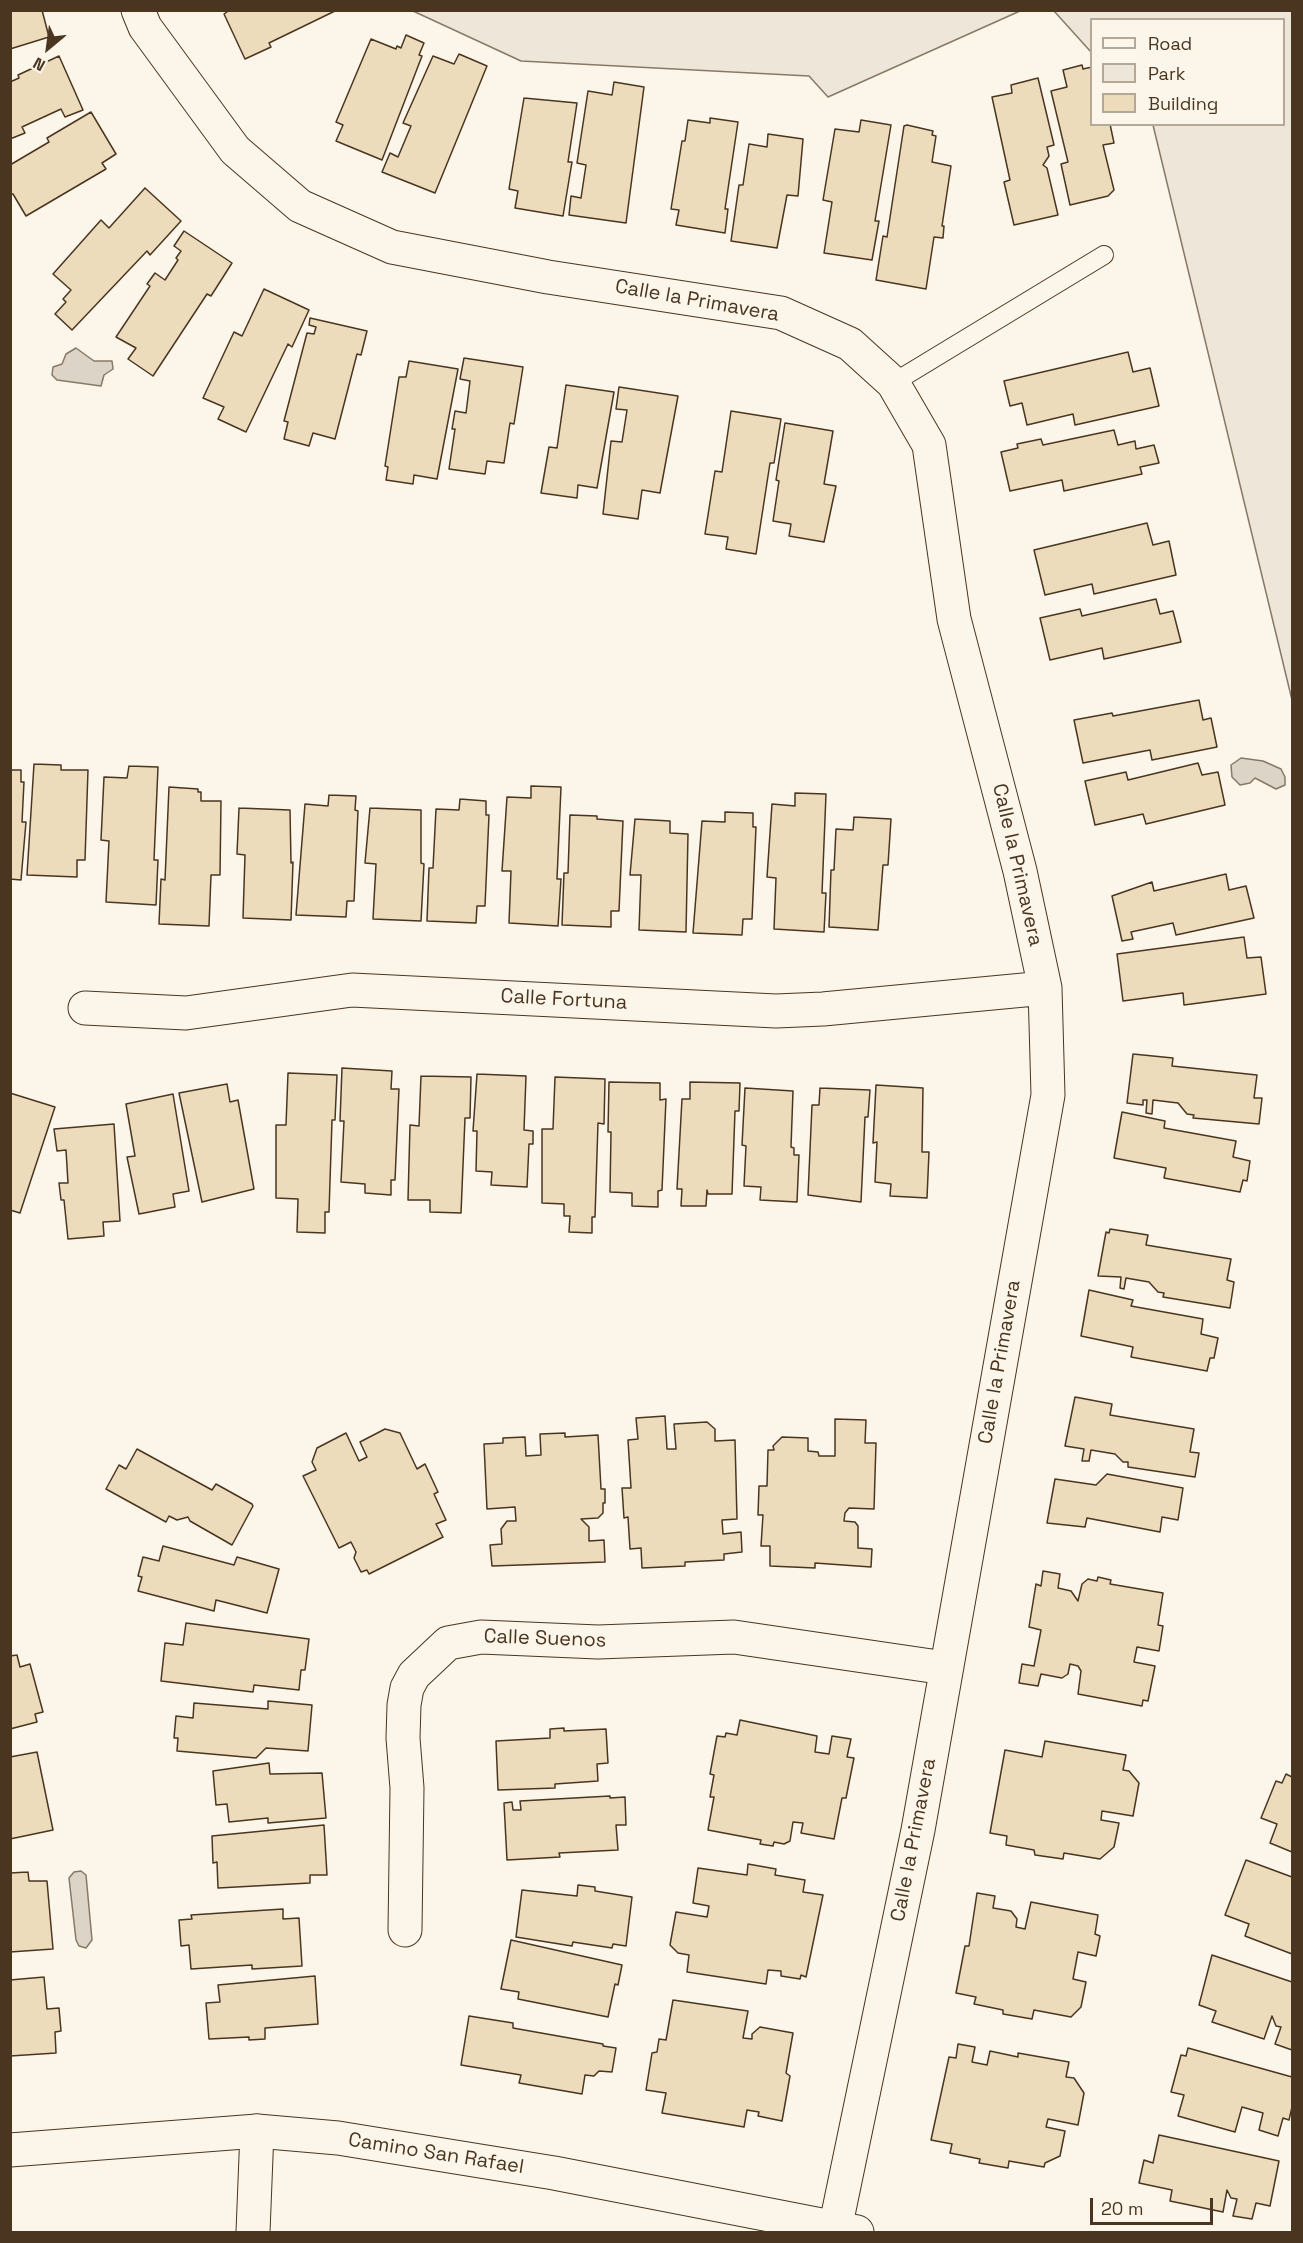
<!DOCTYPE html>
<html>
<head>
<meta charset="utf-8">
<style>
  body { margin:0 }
  #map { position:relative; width:1303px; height:2243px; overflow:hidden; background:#fbf6e9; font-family:"Space Grotesk",sans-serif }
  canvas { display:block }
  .frame { position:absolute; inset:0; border:12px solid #4a3520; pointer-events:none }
  .legend { position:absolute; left:1090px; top:18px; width:195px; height:108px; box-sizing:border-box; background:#fbf6e9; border:2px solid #b4a999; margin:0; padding:8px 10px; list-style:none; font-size:18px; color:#4a3520 }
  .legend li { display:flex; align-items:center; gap:12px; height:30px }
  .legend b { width:30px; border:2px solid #b4a999 }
  .north { position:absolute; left:18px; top:18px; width:60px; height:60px; -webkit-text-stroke:4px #fbf6e9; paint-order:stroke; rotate:209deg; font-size:16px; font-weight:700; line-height:24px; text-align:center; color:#4a3520 }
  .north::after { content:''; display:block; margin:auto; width:21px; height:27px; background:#4a3520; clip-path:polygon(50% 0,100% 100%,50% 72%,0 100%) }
  .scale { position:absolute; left:1090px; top:2198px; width:123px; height:27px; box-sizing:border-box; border:3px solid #4a3520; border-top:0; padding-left:8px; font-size:18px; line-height:21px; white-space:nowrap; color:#4a3520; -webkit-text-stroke:4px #fbf6e9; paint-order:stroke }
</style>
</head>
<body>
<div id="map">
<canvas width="1303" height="2243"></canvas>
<div class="frame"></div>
<ul class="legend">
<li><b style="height:8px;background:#fbf6e9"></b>Road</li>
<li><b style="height:16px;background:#ede6d9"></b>Park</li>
<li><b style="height:16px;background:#ecdcbc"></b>Building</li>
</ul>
<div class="north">N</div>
<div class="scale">20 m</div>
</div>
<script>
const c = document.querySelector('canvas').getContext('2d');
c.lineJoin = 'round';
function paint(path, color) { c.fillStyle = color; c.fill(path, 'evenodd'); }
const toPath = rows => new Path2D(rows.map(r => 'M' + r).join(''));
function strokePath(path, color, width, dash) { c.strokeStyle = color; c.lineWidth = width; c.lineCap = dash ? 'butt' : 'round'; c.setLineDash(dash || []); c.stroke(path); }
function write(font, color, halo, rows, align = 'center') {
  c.font = font + ' "Space Grotesk",sans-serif'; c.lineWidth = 4.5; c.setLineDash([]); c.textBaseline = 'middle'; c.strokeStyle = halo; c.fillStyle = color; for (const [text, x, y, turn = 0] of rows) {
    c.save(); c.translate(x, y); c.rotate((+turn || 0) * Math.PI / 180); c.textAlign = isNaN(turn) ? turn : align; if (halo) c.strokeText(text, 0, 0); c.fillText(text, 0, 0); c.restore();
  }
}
const green = toPath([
  [413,11,1020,11,828,97,809,76,521,61,413,11],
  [1054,11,1292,11,1292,700,1153,125,1284,124,1284,20,1092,20,1091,52,1054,11]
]);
paint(green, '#ede6d9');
strokePath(green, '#887966', 1.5);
const water = toPath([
  [76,348,94,361,112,361,113,369,104,375,101,386,57,380,52,375,53,367,62,364,66,354,76,348],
  [1241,758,1263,761,1281,769,1285,777,1285,785,1276,789,1255,778,1250,783,1240,785,1232,777,1231,765,1241,758],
  [81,1871,86,1875,92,1940,86,1948,79,1946,76,1940,69,1878,74,1872,81,1871]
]);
paint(water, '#dcd4c6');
strokePath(water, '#887966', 1.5);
const building = toPath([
  [10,10,42,10,49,37,10,49,10,10],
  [230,10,337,10,269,43,271,47,245,59,224,14,230,10],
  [406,35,424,43,419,55,422,56,382,160,336,141,343,125,336,122,371,39,396,49,397,46,401,48,406,35],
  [459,54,487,66,435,193,382,172,390,153,398,157,411,126,403,123,433,56,454,64,459,54],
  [59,56,83,110,65,117,61,109,22,127,25,133,10,139,10,82,19,78,18,75,59,56],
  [1082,65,1083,69,1092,67,1092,124,1110,124,1114,143,1103,145,1114,190,1108,196,1070,205,1061,164,1068,162,1051,91,1067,87,1063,70,1082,65],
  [1038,78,1054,145,1047,147,1049,156,1043,165,1047,168,1058,215,1014,225,1004,182,1010,180,992,97,1012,93,1011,85,1038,78],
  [614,82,644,87,626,223,569,215,571,196,581,198,586,165,577,163,588,91,612,95,614,82],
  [524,98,577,103,568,162,572,162,563,216,515,208,518,191,509,189,524,98],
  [91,112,116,154,102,163,106,169,26,216,13,194,10,194,10,165,49,142,47,138,91,112],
  [710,118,738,122,725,209,728,209,725,233,676,225,679,210,671,209,682,141,685,141,688,120,710,123,710,118],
  [861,120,891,125,875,221,879,221,872,260,824,253,832,202,823,200,835,129,859,132,861,120],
  [907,125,933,131,932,135,936,136,932,162,951,166,942,226,944,226,943,238,934,237,926,289,876,280,883,236,887,237,904,126,907,125],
  [768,134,803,139,798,196,787,195,777,248,731,241,739,185,743,185,749,144,767,147,768,134],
  [145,188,181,221,150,255,147,251,72,330,55,314,66,302,63,299,71,290,53,274,101,220,109,228,145,188],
  [184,231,232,263,211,296,207,294,153,376,128,359,136,348,116,337,150,286,147,284,155,273,165,280,178,260,176,258,181,251,174,246,184,231],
  [264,289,309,310,292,347,288,344,246,432,218,419,224,407,203,398,234,332,242,336,264,289],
  [310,318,367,331,361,355,357,354,335,439,313,433,309,446,284,439,288,422,284,421,307,333,314,334,316,327,309,325,310,318],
  [1128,352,1133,372,1150,368,1159,406,1075,425,1073,414,1027,425,1022,403,1010,406,1004,381,1128,352],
  [464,358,523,367,514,424,510,423,504,463,487,461,485,474,449,469,455,429,452,429,455,411,466,413,470,381,460,379,464,358],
  [409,361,458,369,437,479,414,475,413,484,386,480,388,467,385,466,399,377,406,377,409,361],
  [566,385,614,392,597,488,578,485,577,498,541,493,549,447,557,448,566,385],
  [619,387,678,396,660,493,642,490,638,519,603,514,611,441,622,442,627,410,616,409,619,387],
  [731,411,781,419,774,463,770,463,756,554,726,549,728,537,705,534,715,471,722,472,731,411],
  [785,423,833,431,824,484,836,486,824,542,789,536,791,524,773,521,779,481,776,480,785,423],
  [1114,430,1118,445,1135,441,1136,449,1154,445,1159,463,1140,467,1142,474,1064,491,1062,480,1010,491,1001,452,1018,448,1017,444,1041,439,1043,445,1114,430],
  [1147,523,1153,545,1169,541,1176,575,1094,594,1092,584,1045,595,1034,550,1147,523],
  [1156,599,1160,614,1173,611,1181,642,1104,659,1102,648,1050,660,1040,618,1080,609,1082,616,1156,599],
  [1199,700,1203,720,1211,718,1217,747,1152,760,1150,750,1083,763,1074,720,1112,713,1113,716,1199,700],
  [1198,763,1202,775,1218,772,1225,805,1146,824,1143,814,1095,825,1085,781,1126,772,1128,780,1198,763],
  [34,764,61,765,61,770,88,770,85,860,77,860,77,877,27,875,34,764],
  [129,766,158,767,154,860,158,860,156,905,106,902,109,841,101,840,104,777,127,778,129,766],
  [10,770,21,770,21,782,24,782,22,822,26,822,21,880,10,879,10,770],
  [531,786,561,787,557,879,561,879,558,926,509,923,511,871,502,871,507,797,531,798,531,786],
  [169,787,198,789,198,792,201,792,201,801,221,801,220,875,211,875,209,926,159,924,161,879,165,880,169,787],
  [795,793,826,794,822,893,826,893,824,932,774,929,776,878,767,877,772,804,795,806,795,793],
  [329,795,356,796,355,810,358,811,354,901,347,901,346,917,296,915,305,804,328,806,329,795],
  [460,799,486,801,486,815,489,815,485,906,477,906,476,923,427,921,429,868,433,868,436,809,459,810,460,799],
  [239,808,290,810,291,863,293,862,291,920,243,918,245,855,237,854,239,808],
  [370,808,421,810,421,863,424,864,421,921,373,919,376,864,365,863,370,808],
  [725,812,753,813,753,827,756,827,752,919,743,919,742,935,693,933,702,821,725,822,725,812],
  [570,815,597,816,597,819,623,821,619,911,611,911,611,927,562,925,564,873,568,873,570,815],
  [854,817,891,819,888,865,883,865,878,930,829,927,831,870,834,870,836,829,853,830,854,817],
  [635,819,670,821,670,833,688,834,686,932,639,930,641,875,630,875,635,819],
  [1226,874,1229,890,1246,886,1254,918,1176,935,1173,923,1131,932,1133,939,1122,941,1112,896,1152,882,1154,891,1226,874],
  [1244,937,1247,958,1261,957,1266,994,1184,1005,1183,993,1123,1001,1117,954,1244,937],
  [1133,1054,1173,1058,1172,1066,1257,1075,1254,1098,1262,1098,1259,1124,1193,1118,1194,1115,1187,1114,1178,1103,1153,1100,1152,1114,1146,1113,1147,1100,1143,1100,1143,1105,1127,1103,1133,1054],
  [342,1068,392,1071,391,1089,399,1089,395,1180,391,1180,391,1195,365,1193,365,1184,341,1182,344,1121,340,1121,342,1068],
  [288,1073,337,1075,335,1120,332,1120,329,1212,325,1212,325,1233,297,1232,298,1199,276,1198,276,1125,286,1125,288,1073],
  [477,1074,526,1076,524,1130,533,1131,533,1144,529,1144,527,1187,491,1185,492,1172,476,1171,477,1131,473,1131,477,1074],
  [421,1076,471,1077,470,1118,465,1118,461,1213,430,1212,430,1200,408,1200,410,1125,419,1126,421,1076],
  [555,1077,605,1079,604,1124,598,1123,595,1217,592,1217,592,1233,569,1232,570,1216,564,1216,564,1204,542,1203,542,1129,553,1129,555,1077],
  [609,1082,660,1083,660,1100,666,1099,662,1190,658,1191,658,1207,632,1206,632,1193,610,1192,611,1132,608,1132,609,1082],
  [690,1082,740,1083,739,1111,735,1111,732,1194,708,1194,707,1190,706,1206,681,1206,682,1189,677,1189,682,1099,690,1099,690,1082],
  [227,1084,230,1102,238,1100,254,1189,202,1202,179,1093,227,1084],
  [876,1085,923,1088,922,1152,929,1152,927,1198,890,1196,891,1184,875,1182,877,1142,873,1143,876,1085],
  [745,1088,793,1091,791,1147,794,1148,794,1155,799,1155,797,1202,760,1200,761,1187,744,1186,746,1146,742,1145,745,1088],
  [820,1088,870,1090,868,1117,865,1117,861,1202,808,1195,812,1105,819,1105,820,1088],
  [10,1093,55,1107,20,1213,10,1210,10,1093],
  [173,1094,189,1191,173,1194,175,1207,139,1214,127,1157,135,1156,126,1104,173,1094],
  [1122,1112,1165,1121,1164,1128,1236,1141,1233,1157,1250,1161,1247,1181,1243,1180,1240,1192,1164,1178,1166,1168,1114,1158,1122,1112],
  [114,1124,120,1221,103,1222,104,1236,68,1239,64,1200,61,1200,59,1183,68,1183,66,1150,57,1151,54,1129,114,1124],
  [1110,1229,1148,1235,1146,1245,1231,1259,1227,1280,1234,1282,1230,1308,1163,1297,1164,1293,1158,1292,1149,1282,1126,1278,1124,1289,1120,1288,1121,1277,1098,1276,1106,1232,1109,1233,1110,1229],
  [1089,1290,1133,1300,1131,1306,1203,1319,1201,1334,1218,1338,1214,1358,1210,1358,1207,1371,1131,1357,1133,1347,1081,1336,1089,1290],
  [1075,1397,1112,1404,1110,1415,1194,1429,1190,1452,1199,1453,1195,1477,1128,1467,1128,1462,1123,1462,1115,1454,1091,1450,1089,1461,1082,1461,1084,1449,1065,1446,1075,1397],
  [665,1416,667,1449,676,1449,674,1424,707,1422,715,1429,715,1441,735,1440,737,1519,722,1520,723,1534,741,1532,742,1552,724,1554,724,1560,685,1562,685,1566,642,1568,641,1548,630,1549,628,1517,624,1518,622,1488,631,1488,628,1440,638,1439,636,1418,665,1416],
  [835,1419,866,1420,865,1443,876,1443,874,1509,849,1508,845,1513,844,1521,855,1522,858,1526,858,1548,872,1549,871,1567,815,1563,815,1568,770,1566,770,1546,761,1546,763,1515,758,1515,759,1486,767,1486,768,1450,774,1450,773,1446,782,1437,808,1438,808,1451,818,1452,819,1456,835,1456,835,1419],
  [385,1429,400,1433,417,1469,425,1464,438,1492,434,1494,446,1520,436,1524,443,1537,369,1574,367,1570,361,1572,354,1558,356,1552,351,1542,339,1548,303,1476,316,1470,312,1462,317,1448,346,1433,359,1461,367,1457,360,1442,385,1429],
  [565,1433,565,1437,598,1435,601,1489,605,1489,605,1503,603,1503,603,1513,598,1518,581,1519,589,1527,589,1541,604,1540,605,1562,492,1566,490,1545,502,1544,501,1529,507,1521,516,1521,515,1507,487,1509,484,1444,503,1443,503,1438,525,1437,526,1456,541,1455,540,1434,565,1433],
  [137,1449,212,1490,216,1484,252,1504,253,1506,232,1545,190,1521,188,1517,177,1520,169,1516,166,1522,106,1489,119,1465,126,1469,137,1449],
  [1107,1474,1183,1488,1178,1520,1162,1517,1160,1532,1087,1518,1085,1527,1047,1523,1055,1479,1096,1485,1107,1474],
  [163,1546,234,1565,237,1557,279,1569,267,1613,216,1600,214,1611,138,1591,142,1577,138,1576,143,1557,159,1561,163,1546],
  [1043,1571,1060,1574,1058,1588,1071,1591,1078,1601,1082,1584,1088,1579,1097,1581,1098,1577,1111,1580,1110,1584,1163,1593,1158,1625,1163,1626,1159,1651,1137,1647,1134,1662,1155,1666,1148,1701,1143,1700,1142,1706,1078,1694,1081,1671,1078,1666,1070,1664,1068,1674,1062,1678,1041,1674,1038,1686,1019,1683,1022,1664,1034,1666,1041,1630,1029,1627,1036,1584,1041,1586,1043,1571],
  [186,1623,309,1639,305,1670,301,1670,299,1690,254,1685,253,1692,161,1681,165,1643,183,1645,186,1623],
  [17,1655,20,1667,30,1664,43,1712,35,1714,37,1722,10,1729,10,1656,17,1655],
  [268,1701,312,1705,308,1751,266,1748,256,1758,177,1751,178,1738,174,1738,176,1716,193,1718,194,1703,268,1709,268,1701],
  [740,1720,817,1736,815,1752,829,1754,832,1736,851,1739,847,1757,854,1758,846,1798,842,1798,834,1839,801,1833,803,1823,793,1822,790,1841,784,1844,774,1842,773,1846,760,1844,761,1840,708,1830,714,1797,710,1797,714,1775,710,1774,717,1736,725,1737,726,1733,737,1735,740,1720],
  [564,1728,564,1731,606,1729,608,1763,597,1764,598,1781,555,1784,555,1788,498,1790,496,1741,550,1738,550,1729,564,1728],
  [1045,1741,1126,1755,1123,1770,1129,1771,1139,1783,1133,1816,1102,1811,1101,1820,1119,1823,1114,1847,1100,1859,1064,1853,1063,1859,1035,1855,1034,1850,1006,1845,1007,1836,990,1833,1005,1750,1042,1757,1045,1741],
  [37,1752,53,1830,10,1839,10,1757,37,1752],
  [269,1763,270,1774,322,1773,326,1818,268,1823,268,1818,229,1822,227,1804,216,1805,213,1771,269,1763],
  [1286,1774,1292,1777,1292,1852,1270,1843,1277,1824,1261,1818,1276,1781,1282,1783,1286,1774],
  [610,1796,610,1798,625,1797,626,1825,616,1825,618,1850,559,1853,560,1857,507,1860,504,1803,512,1802,513,1810,521,1810,520,1801,610,1796],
  [324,1825,327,1875,310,1875,310,1883,218,1888,217,1862,213,1863,212,1836,324,1825],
  [1246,1860,1292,1877,1292,1954,1245,1936,1249,1924,1225,1915,1246,1860],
  [748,1864,776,1869,775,1875,805,1880,803,1892,823,1895,806,1977,801,1975,800,1979,781,1976,781,1971,768,1970,766,1984,687,1972,689,1955,678,1953,670,1945,676,1912,707,1917,709,1906,693,1903,698,1868,747,1875,748,1864],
  [28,1872,29,1881,47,1881,53,1949,10,1952,10,1873,28,1872],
  [578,1885,595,1887,595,1891,632,1897,626,1946,613,1944,612,1948,573,1942,572,1946,516,1937,522,1890,577,1896,578,1885],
  [977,1893,995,1896,993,1908,1011,1911,1017,1919,1016,1927,1025,1929,1031,1902,1098,1915,1095,1934,1100,1936,1096,1956,1078,1952,1073,1979,1086,1982,1081,2007,1071,2017,1034,2010,1032,2019,1003,2014,1003,2010,974,2004,976,1997,956,1993,965,1946,969,1946,977,1893],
  [283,1909,283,1919,299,1918,302,1966,252,1969,252,1965,191,1969,189,1945,181,1946,179,1920,192,1919,191,1915,283,1909],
  [511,1940,622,1965,618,1985,615,1984,608,2017,518,1999,519,1992,501,1989,511,1940],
  [1212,1955,1292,1982,1292,2050,1275,2044,1281,2027,1276,2026,1272,2016,1264,2039,1212,2022,1216,2011,1199,2005,1212,1955],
  [315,1976,318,2024,265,2028,265,2039,249,2040,249,2037,209,2039,206,2003,220,2002,218,1985,315,1976],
  [44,1977,47,2009,59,2008,61,2031,55,2032,56,2053,10,2056,10,1980,44,1977],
  [673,2000,748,2011,743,2038,752,2039,752,2034,760,2027,793,2033,786,2073,790,2076,782,2121,758,2116,759,2112,747,2110,744,2127,662,2113,666,2093,646,2090,652,2053,657,2052,659,2039,666,2040,673,2000],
  [469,2016,513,2023,513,2028,603,2044,603,2046,616,2048,612,2072,599,2071,594,2076,585,2075,582,2094,519,2083,521,2075,461,2065,469,2016],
  [958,2044,975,2047,972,2062,987,2065,990,2051,1018,2057,1018,2053,1069,2062,1066,2077,1074,2078,1084,2093,1078,2125,1048,2119,1046,2127,1065,2131,1060,2156,1045,2163,1044,2167,1009,2161,1008,2168,979,2163,980,2159,950,2153,952,2144,931,2140,949,2057,956,2058,958,2044],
  [1188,2048,1292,2077,1292,2107,1289,2120,1283,2118,1278,2136,1259,2130,1263,2113,1242,2107,1235,2132,1178,2116,1184,2095,1171,2092,1181,2055,1186,2056,1188,2048],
  [1159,2135,1279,2161,1270,2206,1256,2203,1252,2219,1233,2216,1237,2199,1231,2198,1227,2190,1223,2212,1170,2201,1172,2190,1139,2183,1144,2160,1153,2163,1159,2135]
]);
paint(building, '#ecdcbc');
strokePath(building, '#4a3520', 1.5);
const service = toPath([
  [893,383,1104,255]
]);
const minor = toPath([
  [138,10,145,27,235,150,300,206,392,247,548,277,781,313,850,344,893,383,929,445,954,619,1020,871,1045,988,1048,1095,918,1830,835,2229],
  [85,1008,186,1013,352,990,776,1011,823,1009,1045,988],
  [405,1930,407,1788,403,1738,404,1705,407,1688,414,1675,448,1643,481,1637,598,1642,734,1637,945,1668],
  [253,2232,257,2131]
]);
const tertiary = toPath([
  [10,2150,257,2131,338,2138,554,2173,857,2232]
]);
strokePath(service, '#4a3520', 20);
strokePath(minor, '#4a3520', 35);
strokePath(tertiary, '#4a3520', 35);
strokePath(service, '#fbf6e9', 18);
strokePath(minor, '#fbf6e9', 33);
strokePath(tertiary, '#fbf6e9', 33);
write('20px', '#4a3520', '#fbf6e9', [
  ["Calle la Primavera",697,301,10],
  ["Calle la Primavera",1017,865,77],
  ["Calle Fortuna",564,1000,3],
  ["Calle la Primavera",1000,1362,-80],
  ["Calle Suenos",545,1639,2],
  ["Calle la Primavera",914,1840,-79],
  ["Camino San Rafael",436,2154,9]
]);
</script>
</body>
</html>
